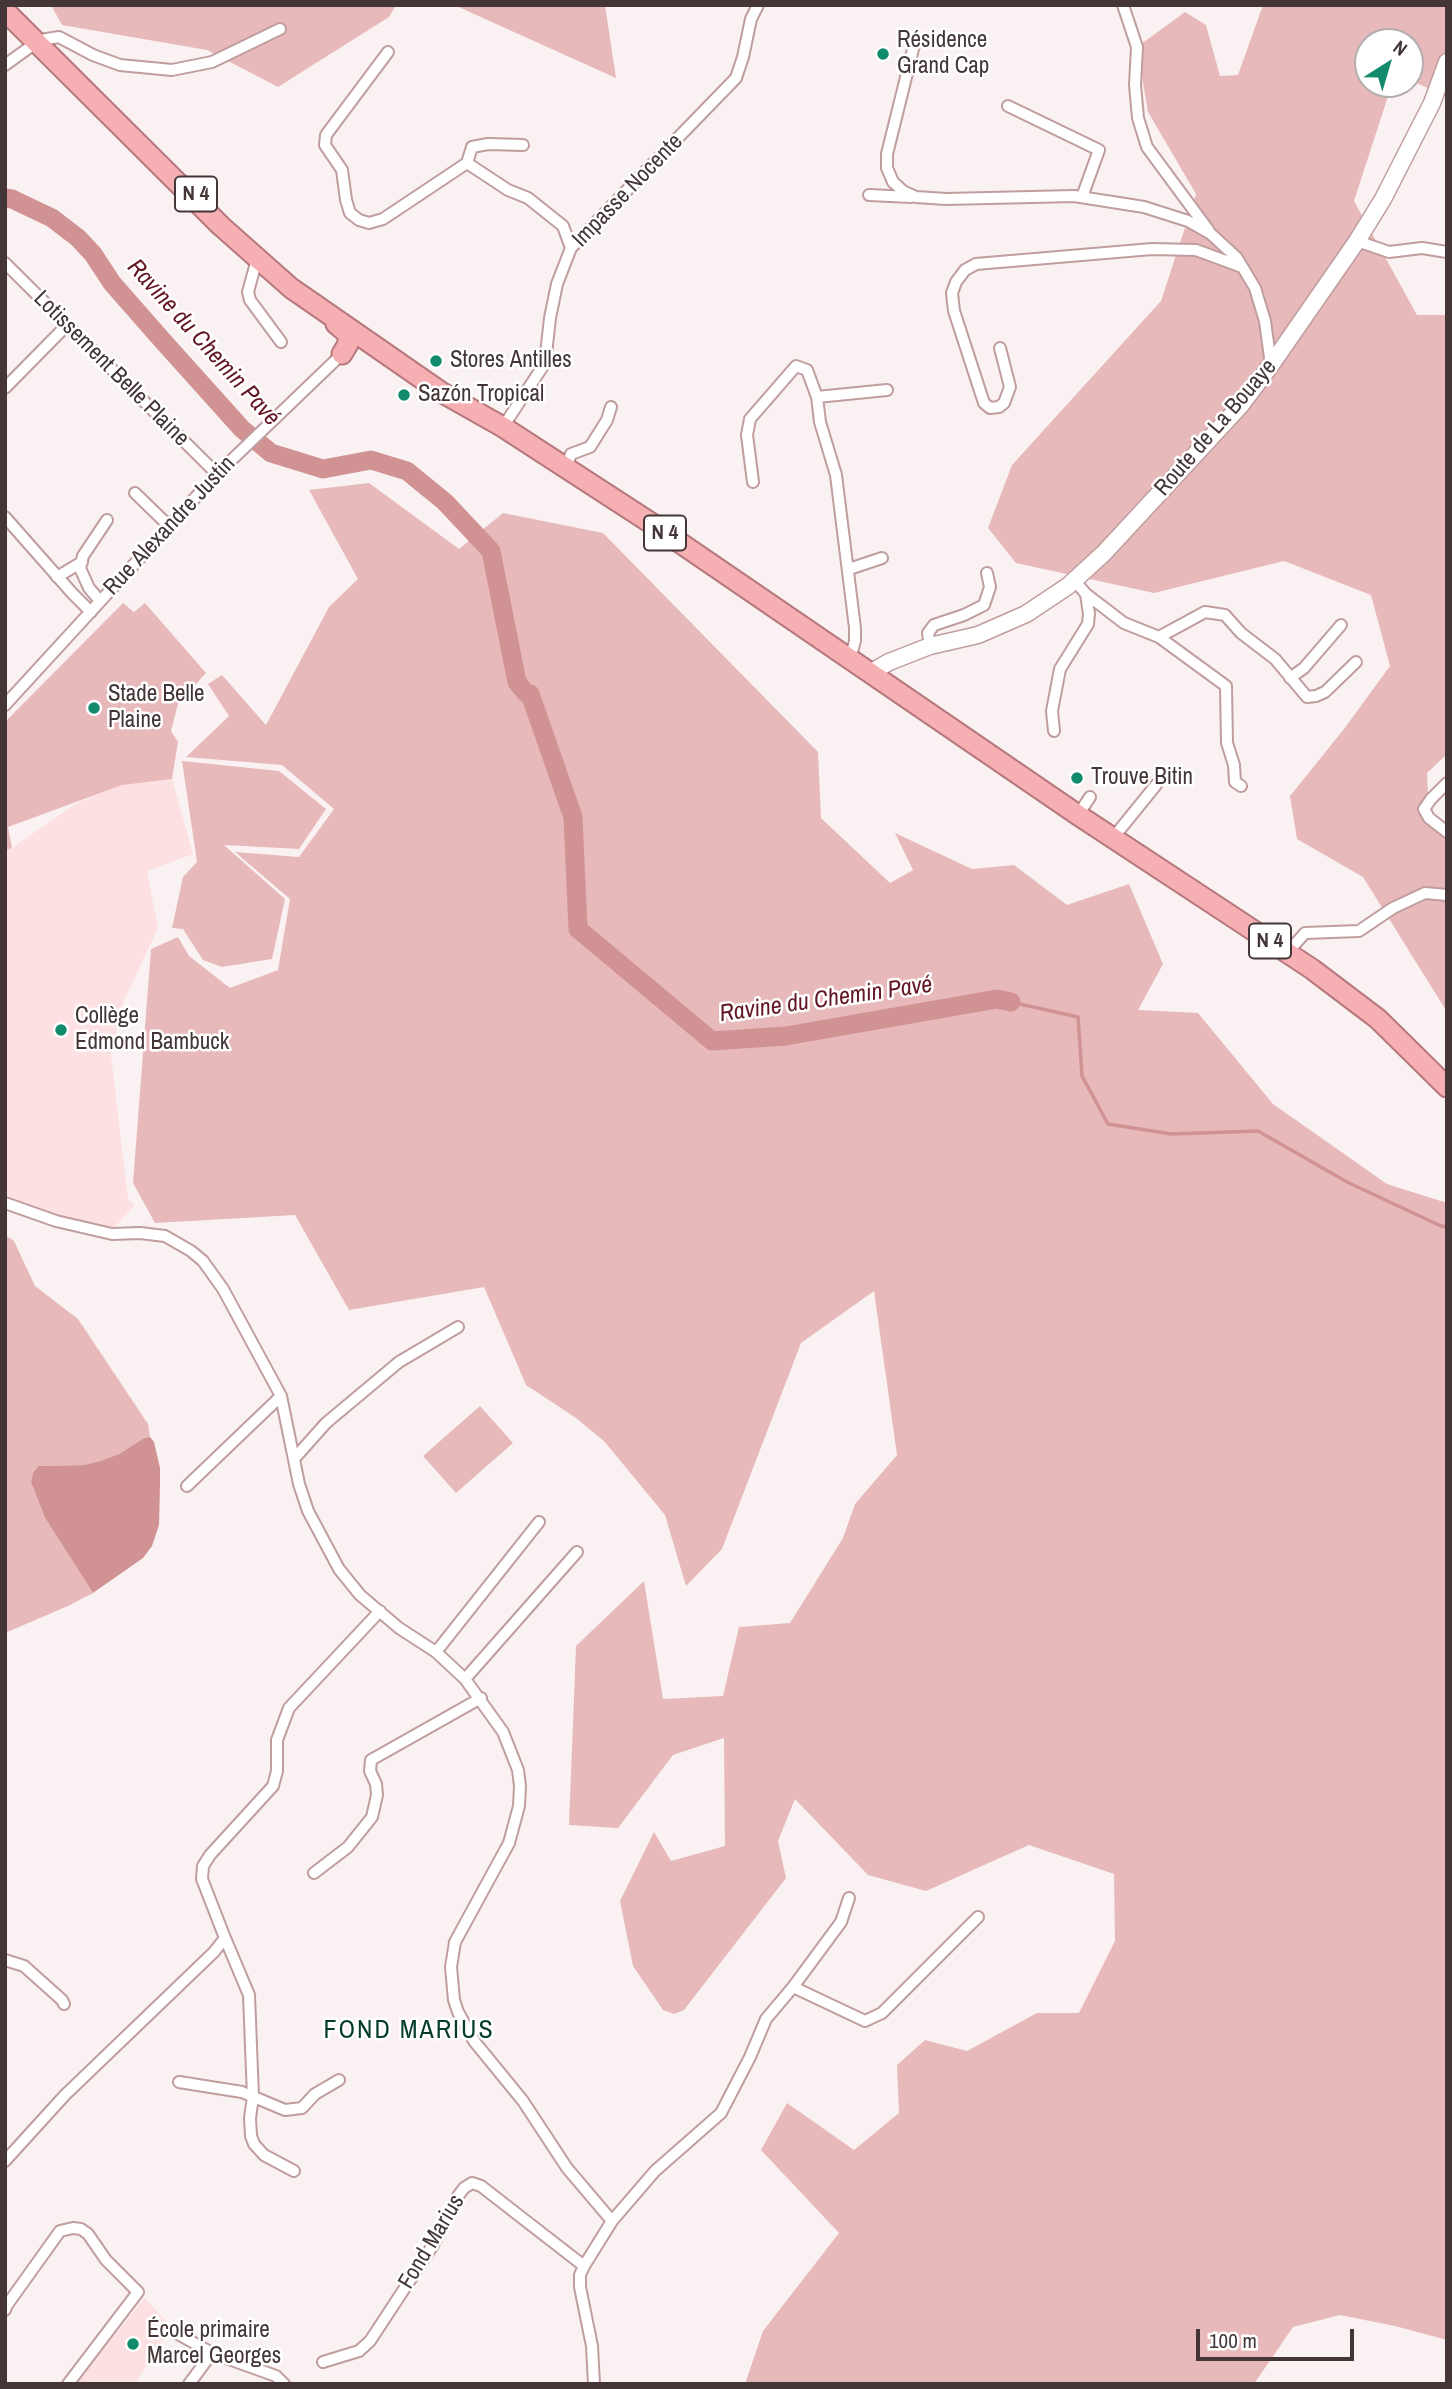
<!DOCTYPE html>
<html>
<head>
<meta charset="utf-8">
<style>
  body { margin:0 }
  #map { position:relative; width:1452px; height:2389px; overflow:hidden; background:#faf2f2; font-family:"Archivo Narrow",sans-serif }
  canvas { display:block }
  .frame { position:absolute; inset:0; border:7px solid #443536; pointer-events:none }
  .north { position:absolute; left:1354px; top:28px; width:70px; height:70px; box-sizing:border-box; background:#fff; border:2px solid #b4aeaf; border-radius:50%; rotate:37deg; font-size:19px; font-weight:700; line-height:28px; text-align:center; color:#443536 }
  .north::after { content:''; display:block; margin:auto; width:24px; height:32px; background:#128a6c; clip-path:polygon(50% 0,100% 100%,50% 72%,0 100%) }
  .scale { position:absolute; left:1196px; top:2329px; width:158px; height:32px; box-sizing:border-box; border:4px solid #443536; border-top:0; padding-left:9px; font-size:21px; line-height:24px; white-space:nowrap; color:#443536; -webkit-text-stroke:5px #fff; paint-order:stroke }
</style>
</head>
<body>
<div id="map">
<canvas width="1452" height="2389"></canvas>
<div class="frame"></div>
<div class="north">N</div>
<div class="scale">100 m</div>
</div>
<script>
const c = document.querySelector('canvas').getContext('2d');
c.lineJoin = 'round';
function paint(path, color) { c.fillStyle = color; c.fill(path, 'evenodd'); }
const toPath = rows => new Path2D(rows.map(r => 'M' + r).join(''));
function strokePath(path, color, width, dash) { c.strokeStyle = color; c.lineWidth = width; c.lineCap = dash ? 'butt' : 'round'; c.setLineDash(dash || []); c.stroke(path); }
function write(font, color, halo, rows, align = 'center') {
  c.font = font + ' "Archivo Narrow",sans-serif'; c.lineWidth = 5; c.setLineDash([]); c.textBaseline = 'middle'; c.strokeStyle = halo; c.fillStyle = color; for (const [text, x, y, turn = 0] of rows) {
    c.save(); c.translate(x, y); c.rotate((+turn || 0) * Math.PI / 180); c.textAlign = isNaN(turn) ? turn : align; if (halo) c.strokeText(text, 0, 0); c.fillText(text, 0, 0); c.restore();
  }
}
paint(toPath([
  [172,779,193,854,147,871,158,928,122,1005,111,1055,128,1199,135,1205,110,1232,5,1202,5,850,12,848,75,804,122,784],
  [145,2298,171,2327,135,2384,75,2384]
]), '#fde0e1');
paint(toPath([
  [51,5,396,5,389,17,278,87,207,50,62,25],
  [454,5,605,5,616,78],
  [1263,5,1447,5,1447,97,1410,80,1410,42,1368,42,1368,84,1392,84,1354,201,1417,315,1447,315,1447,754,1427,773,1429,818,1447,837,1447,1012,1363,877,1297,839,1290,796,1344,729,1390,666,1371,595,1284,561,1154,593,1016,563,988,528,1012,465,1161,301,1196,194,1148,112,1137,47,1185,12,1206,25,1220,76,1238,75],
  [369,483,459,549,503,513,603,533,818,752,821,818,890,883,913,870,895,833,972,869,1014,865,1067,905,1129,884,1163,964,1138,1010,1198,1013,1273,1104,1387,1184,1447,1203,1447,2340,1395,2326,1340,2315,1293,2327,1254,2384,745,2384,763,2331,839,2233,761,2150,787,2103,854,2150,899,2113,897,2065,925,2040,967,2051,1037,2013,1079,2013,1115,1941,1114,1874,1029,1845,926,1891,868,1875,795,1799,778,1841,786,1878,684,2010,674,2014,663,2010,633,1966,620,1901,654,1832,671,1861,725,1846,724,1738,673,1755,618,1828,569,1825,576,1646,644,1581,663,1699,723,1696,739,1627,790,1623,843,1538,855,1504,897,1455,874,1291,801,1343,722,1549,686,1586,665,1515,604,1441,576,1418,526,1385,484,1287,349,1310,295,1215,155,1223,133,1183,151,949,178,937,189,956,230,988,278,970,290,899,235,852,299,857,334,809,282,765,186,757,229,716,208,684,222,675,266,725,329,607,358,579,309,490],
  [123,603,134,612,145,603,206,673,178,704,171,731,178,742,172,779,122,785,8,827,12,848,5,850,5,722],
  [182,761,279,771,326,809,299,849,224,845,285,899,272,959,222,967,203,960,183,929,172,928,183,877,197,862],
  [5,1235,14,1241,35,1286,78,1319,148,1424,150,1437,144,1438,119,1454,100,1461,84,1465,38,1466,33,1473,31,1482,45,1518,93,1593,68,1606,5,1633],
  [480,1406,513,1443,456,1493,423,1456]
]), '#e7b9ba');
paint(toPath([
  [150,1437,154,1442,160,1468,160,1485,159,1525,152,1546,143,1558,93,1593,45,1518,31,1482,33,1473,38,1466,84,1465,100,1461,119,1454,144,1438]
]), '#d19294');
strokePath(toPath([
  [1011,1002,1078,1017,1082,1076,1108,1124,1171,1134,1258,1131,1347,1182,1441,1226,1447,1227]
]), '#d19294', 3.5);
strokePath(toPath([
  [5,198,12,199,52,218,78,238,93,254,112,283,162,340,242,429,271,453,323,469,371,460,407,471,445,502,491,551,517,682,526,693,530,694,573,817,578,929,712,1041,786,1036,997,999,1011,1002]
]), '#d19294', 19);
const minor = toPath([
  [1123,5,1137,47,1135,85,1138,118,1147,147,1209,231],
  [41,40,59,37,93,55,120,65,172,70,212,62,280,29],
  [914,45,887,154,887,168,893,182,903,191,916,197,946,199,1074,196,1144,207,1188,221,1211,234,1237,258,1255,288,1265,321,1271,365],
  [388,52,326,135,325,145,342,170,346,200,350,213,359,220,369,223,383,219,467,163],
  [5,65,37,42],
  [1008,106,1099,150,1082,197],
  [523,145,488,144,472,147,467,163,508,190,528,198,563,226,571,248],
  [869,195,911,197],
  [1357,241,1389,252,1422,248,1447,252],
  [257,259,248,292,250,300,281,342],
  [5,263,217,474],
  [1000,348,1010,387,1004,403,999,407,990,408,984,403,954,311,952,293,956,282,965,270,976,264,1152,249,1196,250,1242,267],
  [5,388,66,326],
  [817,397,887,390],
  [503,427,545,363,550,318,557,284,571,248,736,78,743,57,751,19,758,5],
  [566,468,571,454,590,447,607,420,611,407],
  [753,482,747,435,750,419,796,366,807,370,817,397,820,422,836,475,855,628,855,641,850,659],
  [135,493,169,526],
  [5,517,72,593,91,612],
  [849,569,882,558],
  [57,577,82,562],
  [1074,580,1086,594,1124,623,1159,637,1205,612,1225,615,1241,633,1275,659,1307,697,1316,696,1325,692,1356,662],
  [100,601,89,588,80,568,83,556,107,520],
  [1159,637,1226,686,1227,743,1234,765,1235,782,1241,786],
  [930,646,928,633,934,625,964,615,984,605,990,587,987,573],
  [1290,678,1304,668,1341,625],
  [5,705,217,474,342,354],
  [1054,731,1052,711,1060,669,1088,624,1089,614,1086,594],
  [1447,783,1431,799,1424,809,1429,818,1447,832],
  [1078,815,1090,797],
  [1113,838,1156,785],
  [1287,953,1305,933,1359,931,1393,908,1425,893,1447,895],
  [5,1203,56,1221,112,1234,140,1233,165,1236,191,1251,203,1261,223,1289,281,1396,299,1484,308,1511,339,1569,360,1595,399,1628,436,1652,465,1679,503,1732,518,1770,520,1786,519,1806,509,1843,455,1942,451,1967,454,2000,458,2012,474,2041,523,2101,567,2168,612,2221],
  [294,1459,326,1423,399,1362,458,1327],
  [187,1486,281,1396],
  [436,1652,539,1522],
  [465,1679,577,1552],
  [314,1873,348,1847,372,1817,377,1795,376,1784,370,1771,371,1760,481,1698],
  [225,1938,249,1995,253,2097,250,2118,251,2136,254,2144,264,2155,294,2171],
  [5,1960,24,1966,62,2000,64,2004],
  [793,1987,865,2021,882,2013,978,1917],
  [179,2082,242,2092,285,2110,302,2108,315,2094,339,2080],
  [5,2161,65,2095,214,1952,225,1938,202,1879,203,1866,210,1855,273,1786,277,1771,277,1740,289,1708,380,1611],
  [5,2310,7,2305,60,2231,73,2228,81,2229,88,2234,106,2260,138,2292,68,2384],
  [178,2334,212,2353,276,2376,284,2384],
  [323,2362,359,2351,370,2341,433,2245,458,2196,464,2188,472,2183,481,2186,584,2266],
  [189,2384,212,2353],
  [594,2384,592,2346,580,2287,580,2275,584,2266,612,2221,655,2171,721,2113,750,2057,766,2019,793,1987,841,1922,849,1898]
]);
const secondary = toPath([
  [870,673,889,662,930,646,978,635,1026,614,1068,586,1104,553,1241,405,1271,365,1357,241,1383,199,1432,103,1447,62]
]);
const trunk = toPath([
  [5,11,221,226,291,288,441,392,503,427,654,525,1078,815,1312,969,1378,1019,1447,1087],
  [336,324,348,334,348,344,342,354]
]);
strokePath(minor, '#c09d9e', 14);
strokePath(secondary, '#c09d9e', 19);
strokePath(trunk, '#b6787c', 23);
strokePath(minor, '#fff', 10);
strokePath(secondary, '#fff', 16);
strokePath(trunk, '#f6b0b4', 19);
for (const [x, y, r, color] of [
  [883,54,7,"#128a6c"],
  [436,361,7,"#128a6c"],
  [404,395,7,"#128a6c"],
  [94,708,7,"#128a6c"],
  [1077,778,7,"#128a6c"],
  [61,1030,7,"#128a6c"],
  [133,2344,7,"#128a6c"]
]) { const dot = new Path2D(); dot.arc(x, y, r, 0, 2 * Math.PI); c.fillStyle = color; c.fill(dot); strokePath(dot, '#fff', 2.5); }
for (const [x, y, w] of [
  [196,194,42],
  [665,533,42],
  [1270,941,42]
]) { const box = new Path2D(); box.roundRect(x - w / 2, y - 17.5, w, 35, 5); c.fillStyle = '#fff'; c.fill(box); strokePath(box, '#443536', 2); }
write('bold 21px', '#443536', null, [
  ["N 4",196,194],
  ["N 4",665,533],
  ["N 4",1270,941]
]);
write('23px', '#443536', '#fff', [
  ["Résidence",897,41],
  ["Grand Cap",897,67],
  ["Stores Antilles",450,361],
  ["Sazón Tropical",418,395],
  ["Stade Belle",108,695],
  ["Plaine",108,721],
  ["Trouve Bitin",1091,778],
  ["Collège",75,1017],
  ["Edmond Bambuck",75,1043],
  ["École primaire",147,2331],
  ["Marcel Georges",147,2357]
], 'left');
write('23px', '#443536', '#fff', [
  ["Impasse Nocente",628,191,-46],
  ["Lotissement Belle Plaine",111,369,45],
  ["Route de La Bouaye",1216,428,-49],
  ["Rue Alexandre Justin",170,526,-47],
  ["Fond Marius",432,2242,-59]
]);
write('italic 24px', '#621622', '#fff', [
  ["Ravine du Chemin Pavé",203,343,48],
  ["Ravine du Chemin Pavé",826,1000,-8]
]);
c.letterSpacing = '2px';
write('26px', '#053c2e', '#fff', [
  ["FOND MARIUS",409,2031]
]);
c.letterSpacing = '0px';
</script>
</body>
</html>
